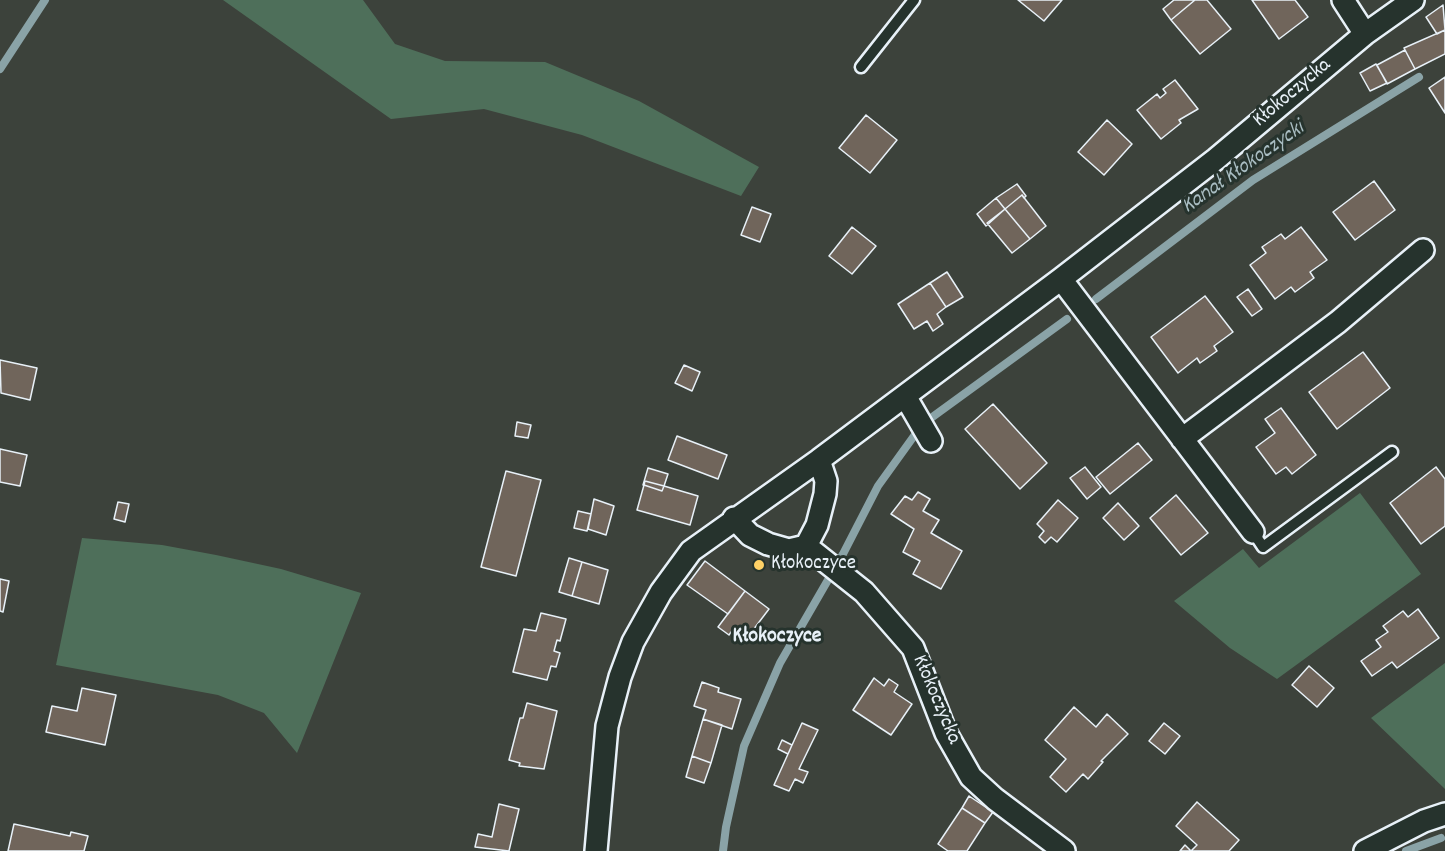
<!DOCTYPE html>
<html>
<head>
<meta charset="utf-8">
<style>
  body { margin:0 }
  canvas { display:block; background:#3c423b }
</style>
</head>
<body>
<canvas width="1445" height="851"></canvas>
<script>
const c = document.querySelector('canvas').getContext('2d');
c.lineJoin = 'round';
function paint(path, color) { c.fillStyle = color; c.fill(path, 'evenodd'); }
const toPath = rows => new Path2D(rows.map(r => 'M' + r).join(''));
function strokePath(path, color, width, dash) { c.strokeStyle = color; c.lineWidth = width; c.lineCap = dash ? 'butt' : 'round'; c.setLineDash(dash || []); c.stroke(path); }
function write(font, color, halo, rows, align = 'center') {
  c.font = font + ' Dekko,sans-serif'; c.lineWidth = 6; c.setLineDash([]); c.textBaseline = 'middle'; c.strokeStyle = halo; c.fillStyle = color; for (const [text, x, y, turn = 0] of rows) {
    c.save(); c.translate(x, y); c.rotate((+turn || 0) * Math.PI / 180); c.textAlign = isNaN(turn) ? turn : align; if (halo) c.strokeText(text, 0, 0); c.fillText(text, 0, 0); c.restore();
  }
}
paint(toPath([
  [223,0,363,0,395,44,445,61,545,62,639,101,759,167,741,196,582,135,484,109,391,119],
  [1360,493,1421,574,1277,679,1230,648,1174,601,1243,549,1259,568],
  [82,538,162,545,216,555,281,569,361,593,297,753,264,713,218,695,56,665],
  [1445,663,1445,789,1371,718]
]), '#4e6f5a');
strokePath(toPath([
  [0,69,45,0],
  [1096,299,1253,180,1419,77],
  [931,418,1067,319],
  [723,851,726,827,744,746,780,663,843,554,878,486,914,436],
  [1406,851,1441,838]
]), '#8aa3a7', 8);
const building = toPath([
  [1018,0,1062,0,1044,21,1018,0],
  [1174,0,1195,0,1171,20,1163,9,1174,0],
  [1195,0,1207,0,1231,29,1200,54,1171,20,1195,0],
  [1252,0,1295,0,1308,17,1279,39,1252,0],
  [1443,5,1445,30,1437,34,1426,17,1443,5],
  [1445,30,1445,54,1415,69,1404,48,1445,30],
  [1405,50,1415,69,1387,84,1377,65,1405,50],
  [1376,64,1387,83,1370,91,1360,73,1376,64],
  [1445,77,1445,113,1429,88,1445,77],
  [1175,80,1198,109,1179,120,1181,123,1161,139,1137,110,1157,94,1160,98,1166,93,1163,89,1175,80],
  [866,115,897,140,870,173,839,148,866,115],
  [1107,120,1132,144,1104,175,1078,152,1107,120],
  [1374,181,1395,210,1355,240,1333,212,1374,181],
  [1017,184,1026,196,1024,198,1022,195,1005,209,996,198,1017,184],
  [1022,195,1046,226,1030,239,1005,209,1022,195],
  [996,198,1005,209,986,226,977,214,996,198],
  [752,207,771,214,760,242,741,235,752,207],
  [1005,209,1030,239,1012,253,987,223,1005,209],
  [852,227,876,246,852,274,829,256,852,227],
  [1301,227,1327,260,1310,272,1314,278,1295,292,1291,287,1275,299,1250,265,1266,253,1262,247,1281,234,1285,239,1301,227],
  [947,272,963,297,946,307,930,283,947,272],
  [930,283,946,307,937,314,943,324,933,331,927,321,914,329,898,304,930,283],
  [1248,289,1262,309,1252,316,1237,297,1248,289],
  [1205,296,1233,332,1214,346,1217,351,1200,363,1197,358,1178,373,1151,337,1205,296],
  [1363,352,1390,388,1337,429,1309,392,1363,352],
  [0,360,37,368,30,400,1,393,0,360],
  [684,365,700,372,692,391,675,383,684,365],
  [993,404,1047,463,1020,489,965,429,993,404],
  [1281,408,1316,455,1292,474,1286,467,1276,474,1256,447,1275,433,1265,419,1281,408],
  [517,422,531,425,528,438,515,436,517,422],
  [677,436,727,455,718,479,668,460,677,436],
  [1138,443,1152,460,1110,494,1096,477,1138,443],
  [0,449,27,455,20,486,0,482,0,449],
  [1085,467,1101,487,1087,499,1070,478,1085,467],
  [1436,467,1445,479,1445,526,1421,544,1390,503,1436,467],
  [648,468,668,474,664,486,645,481,643,485,648,468],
  [506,471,541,480,516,576,481,567,506,471],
  [645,481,664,486,662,491,644,485,645,481],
  [644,485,662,491,664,486,698,496,690,525,637,510,644,485],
  [918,492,930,499,923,511,939,520,931,533,962,551,941,589,913,574,920,561,903,552,914,529,891,514,905,496,912,500,918,492],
  [1176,495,1208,533,1181,555,1150,518,1176,495],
  [594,499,614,506,606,535,588,529,594,499],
  [1058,500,1078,518,1057,542,1051,537,1045,543,1039,537,1044,531,1037,524,1058,500],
  [118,502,129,504,125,522,114,519,118,502],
  [1118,503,1139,526,1124,540,1103,518,1118,503],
  [578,511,591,514,587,531,574,528,578,511],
  [569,558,582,562,572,596,559,592,569,558],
  [705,561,745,591,728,614,687,585,705,561],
  [582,562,608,570,599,604,572,596,582,562],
  [0,579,9,581,3,612,0,611,0,579],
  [745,591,769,609,747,638,734,628,729,635,718,627,745,591],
  [1418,609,1439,638,1397,668,1392,662,1372,676,1361,661,1381,647,1376,640,1388,632,1383,626,1403,611,1408,617,1418,609],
  [541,613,566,619,560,641,557,640,554,651,560,653,556,667,551,666,547,680,513,672,524,629,536,631,541,613],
  [1309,666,1334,688,1317,707,1292,685,1309,666],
  [874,678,884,686,889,679,898,685,894,692,912,704,891,735,853,710,874,678],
  [702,682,719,688,718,692,741,699,732,729,703,719,706,710,694,706,702,682],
  [82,688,116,695,105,745,46,732,52,706,77,711,82,688],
  [527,703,557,711,544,769,519,766,520,763,509,760,520,718,523,718,527,703],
  [1074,707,1096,727,1107,714,1128,734,1101,761,1103,762,1088,779,1083,774,1066,792,1050,777,1066,759,1045,740,1074,707],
  [703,719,722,725,711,763,692,756,703,719],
  [802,723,818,730,799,769,808,772,803,783,795,779,789,791,774,785,802,723],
  [1164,723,1180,736,1165,754,1149,741,1164,723],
  [782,740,792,745,788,754,778,749,782,740],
  [692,756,711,763,704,783,686,777,692,756],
  [969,796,993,812,985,823,962,808,969,796],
  [1197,802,1239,840,1229,851,1180,851,1185,845,1191,851,1197,845,1176,826,1197,802],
  [499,804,519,809,509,851,475,847,478,834,492,837,499,804],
  [962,808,985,823,967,851,948,851,938,844,962,808],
  [14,824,70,836,71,832,88,836,84,851,8,851,14,824]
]);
paint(building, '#70655b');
strokePath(building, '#e8f1f8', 1.5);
const service = toPath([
  [861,67,914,0],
  [1253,532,1263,547,1392,452]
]);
const minor = toPath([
  [1343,0,1365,34],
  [1061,279,1253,532],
  [905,396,931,441],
  [1182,439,1338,322,1423,250],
  [734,518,750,535,768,544,789,550,806,546,864,592,913,648,946,733,971,777,995,799,1064,851],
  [806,546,817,525,825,494,826,481,819,460],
  [596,851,607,726,620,677,633,642,661,592,691,551,819,460,1061,279,1216,159,1365,34,1413,0],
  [1365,851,1424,821,1445,814]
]);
strokePath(service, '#e8f1f8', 15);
strokePath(minor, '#e8f1f8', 26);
strokePath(service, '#26332d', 10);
strokePath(minor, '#26332d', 21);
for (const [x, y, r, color] of [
  [759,565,6,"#ffd166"]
]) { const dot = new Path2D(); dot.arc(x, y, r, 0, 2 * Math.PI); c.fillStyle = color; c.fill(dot); strokePath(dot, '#26332d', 2); }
write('21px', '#e8f1f8', '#26332d', [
  ["Kłokoczycka",1293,94,-40],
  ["Kłokoczycka",935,700,67]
]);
write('21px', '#e8f1f8', '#26332d', [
  ["Kłokoczyce",771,565]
], 'left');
write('italic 22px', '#a9bdc2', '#26332d', [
  ["Kanał Kłokoczycki",1244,169,-35]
]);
write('bold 22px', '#e8f1f8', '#26332d', [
  ["Kłokoczyce",777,638]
]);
</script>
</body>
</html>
